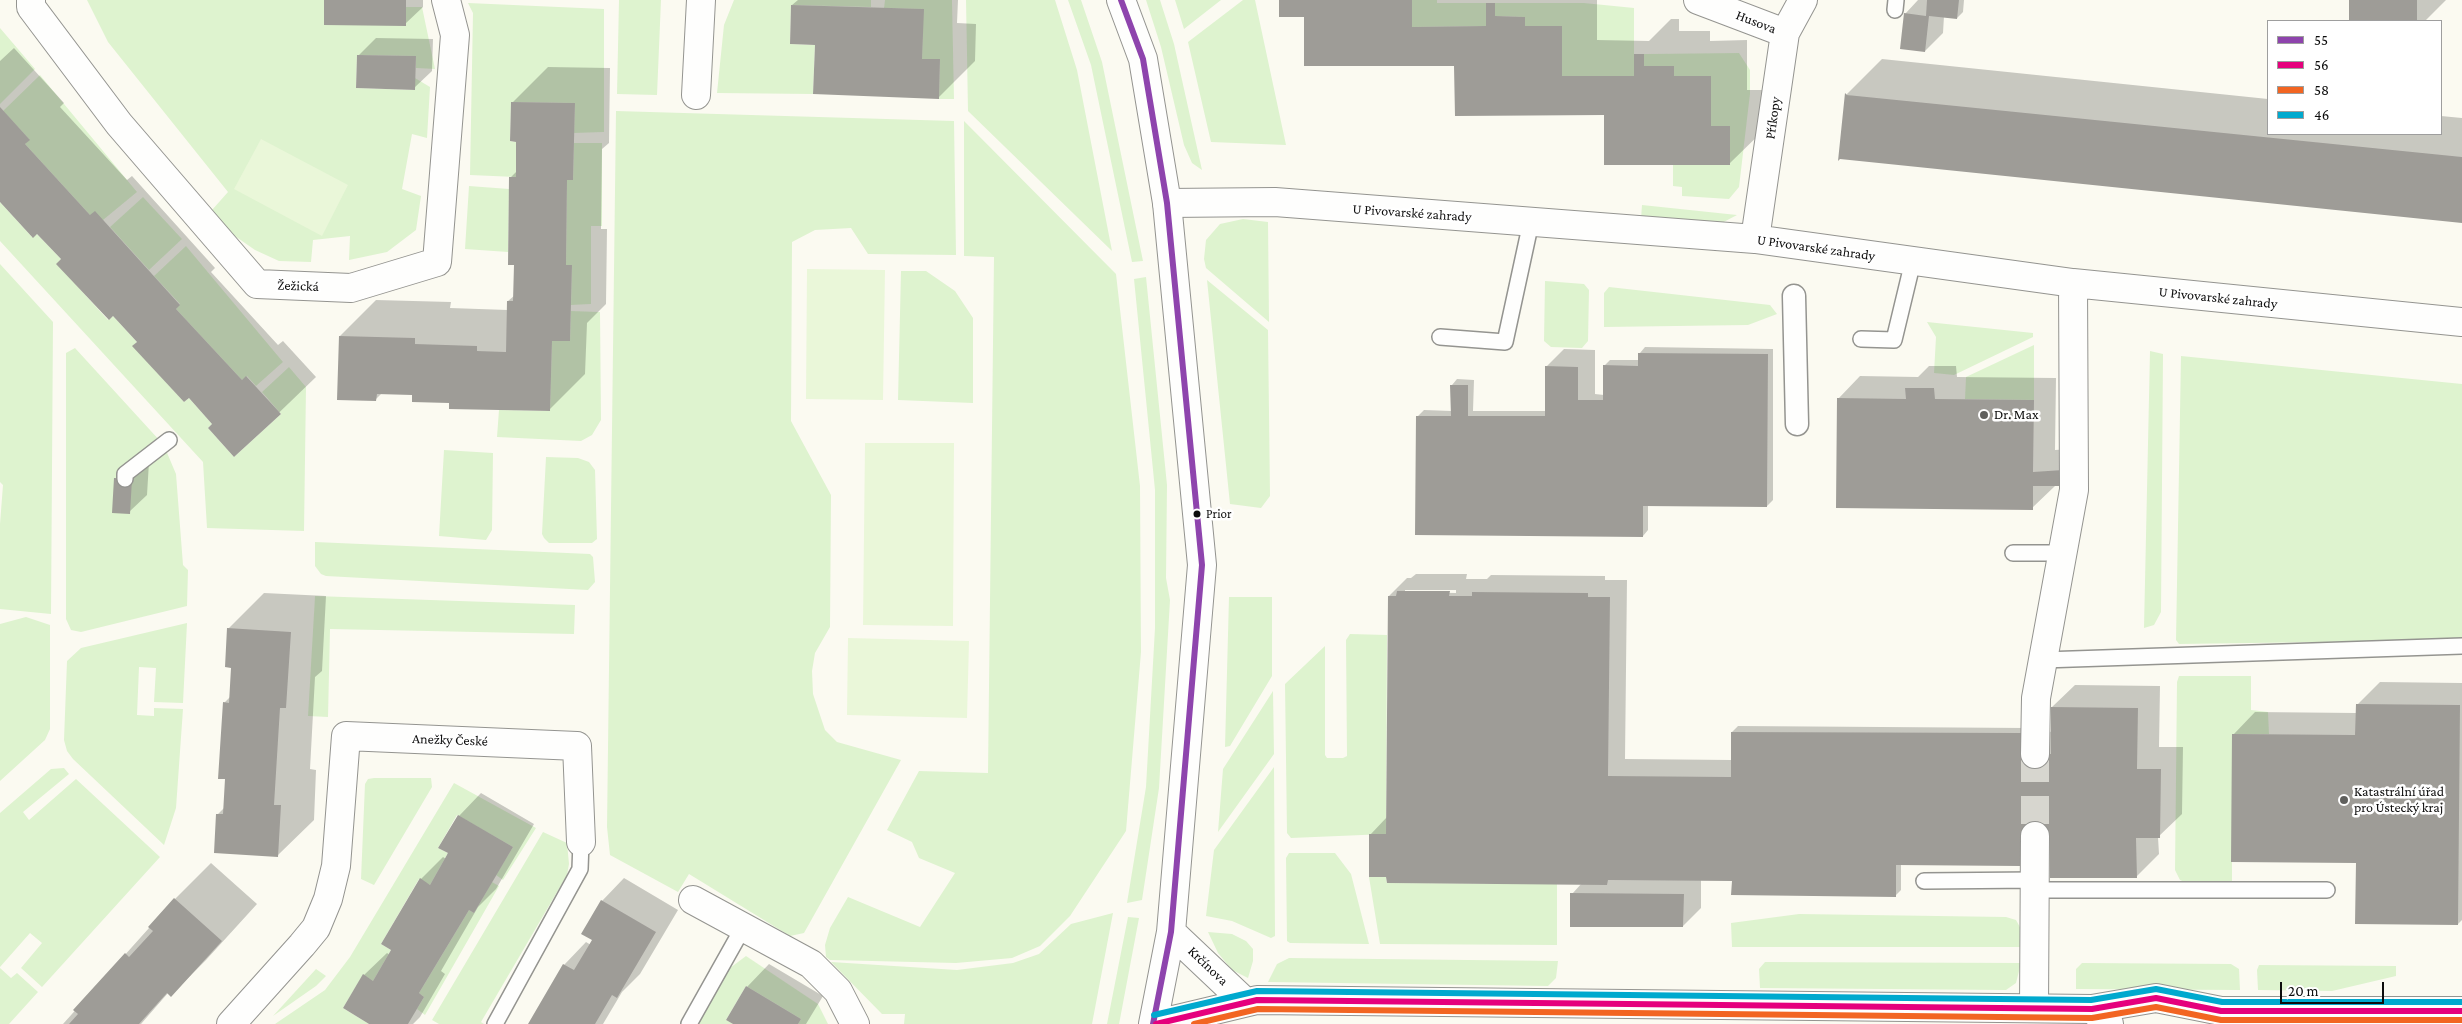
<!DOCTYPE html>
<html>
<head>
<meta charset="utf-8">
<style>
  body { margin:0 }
  #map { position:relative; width:2462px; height:1024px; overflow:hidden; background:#fbfaf1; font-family:"Crimson Pro",serif }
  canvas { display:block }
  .legend { position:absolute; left:2267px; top:20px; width:175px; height:115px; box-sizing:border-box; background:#fff; border:1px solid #9e9e9e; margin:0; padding:6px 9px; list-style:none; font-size:15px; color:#0d0d0d }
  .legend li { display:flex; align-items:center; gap:10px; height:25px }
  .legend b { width:25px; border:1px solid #9e9e9e }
  .scale { position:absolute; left:2280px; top:982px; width:104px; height:22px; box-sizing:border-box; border:2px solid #0d0d0d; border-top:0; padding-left:6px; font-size:15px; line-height:18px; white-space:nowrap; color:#0d0d0d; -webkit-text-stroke:4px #fff; paint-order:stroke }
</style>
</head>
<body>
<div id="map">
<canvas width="2462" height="1024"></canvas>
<ul class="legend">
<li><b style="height:6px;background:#8e44ad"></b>55</li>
<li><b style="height:6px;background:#e5007d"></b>56</li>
<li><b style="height:6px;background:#f26522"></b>58</li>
<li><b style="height:6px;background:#00a9ce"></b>46</li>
</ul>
<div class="scale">20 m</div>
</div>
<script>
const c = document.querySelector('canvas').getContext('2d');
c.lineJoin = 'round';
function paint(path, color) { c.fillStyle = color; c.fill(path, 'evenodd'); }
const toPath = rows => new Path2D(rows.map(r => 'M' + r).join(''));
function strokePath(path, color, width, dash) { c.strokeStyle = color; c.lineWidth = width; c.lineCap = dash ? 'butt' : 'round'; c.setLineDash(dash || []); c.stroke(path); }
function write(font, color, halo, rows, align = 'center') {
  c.font = font + ' "Crimson Pro",serif'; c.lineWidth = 5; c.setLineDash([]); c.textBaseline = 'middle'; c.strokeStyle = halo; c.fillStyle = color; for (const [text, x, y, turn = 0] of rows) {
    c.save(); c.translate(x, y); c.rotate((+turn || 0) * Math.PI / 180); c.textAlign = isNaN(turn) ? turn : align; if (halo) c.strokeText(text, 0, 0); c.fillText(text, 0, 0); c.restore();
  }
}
paint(toPath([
  [87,0,324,0,324,25,406,25,406,7,422,7,435,69,416,68,416,56,357,55,356,88,415,90,415,78,430,87,427,138,412,134,402,189,421,196,416,230,387,252,349,260,350,236,313,240,311,262,279,261,255,250,232,234,212,210,228,192,108,42],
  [619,0,661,0,657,95,617,94],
  [734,0,871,0,871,7,791,5,790,44,815,45,813,94,717,93,724,25],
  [885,0,952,0,954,99,939,99,940,59,922,59,923,9,884,8],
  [966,0,1055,0,1077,70,1112,251,968,111],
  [1068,0,1081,0,1102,62,1143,261,1132,262,1091,65],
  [1146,0,1160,0,1174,44,1202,170,1192,163,1184,145,1161,47],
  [1175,0,1221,0,1184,29],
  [1243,0,1255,0,1286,145,1211,142,1188,42],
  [1412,0,1437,0,1437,3,1486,3,1486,26,1412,27],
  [468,3,604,9,604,132,574,133,575,103,511,102,510,141,516,142,516,177,470,175,473,13],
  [1495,3,1584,3,1634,8,1634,76,1562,76,1525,26,1524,17,1495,16],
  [0,28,35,69,0,104],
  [1739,53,1750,70,1750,94,1739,187,1729,199,1682,196,1682,187,1673,186,1673,165,1730,165,1730,126,1711,126,1711,76,1674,76,1674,66,1644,66,1644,54],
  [40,75,137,192,103,220,90,215,25,144,29,139,3,111],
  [616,111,954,121,956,255,868,254,851,228,815,230,792,242,791,421,831,495,830,627,815,653,812,671,813,694,825,730,837,742,901,760,804,933,790,936,689,874,678,892,610,855,607,827],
  [964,121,1116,274,1140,486,1141,652,1126,831,1070,916,1040,946,1012,958,956,963,830,960,826,957,825,945,830,928,848,897,920,927,955,873,919,858,912,842,887,830,919,771,988,773,994,257,964,256],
  [574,143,602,143,602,226,591,226,591,304,571,305,572,265,566,265,567,180,573,180],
  [469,186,509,189,508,252,465,249],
  [143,197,182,239,149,270,110,227],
  [0,202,32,237,37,234,61,259,57,264,108,320,113,316,137,342,133,346,184,402,189,398,212,424,208,428,234,457,281,414,262,392,289,367,306,387,304,531,207,528,203,462,0,241],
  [1642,205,1737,215,1716,226,1641,219],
  [1243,219,1268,222,1269,322,1206,268,1204,259,1206,240,1220,224],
  [186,246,283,362,256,386,247,376,242,380,176,309,180,304,154,276],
  [0,264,53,322,51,614,0,609,0,524,3,485,0,482],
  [901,271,926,271,955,291,973,318,973,403,898,400],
  [1146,277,1167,485,1166,578,1170,600,1159,788,1142,900,1127,903,1146,787,1155,628,1155,490,1134,279],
  [1207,280,1268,330,1270,496,1261,508,1230,504],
  [1545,281,1584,284,1589,290,1588,341,1582,348,1551,347,1544,341],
  [1609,287,1770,305,1777,314,1748,325,1604,327,1604,293],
  [571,311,600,312,601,420,592,435,581,441,497,437,499,410,550,411,552,341,570,341],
  [1927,322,2033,333,2033,337,1954,375,1934,373,1936,337],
  [2034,345,2034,400,1965,399,1966,377],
  [75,348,161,442,132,479,165,448,176,474,183,565,188,570,187,606,81,632,71,630,66,619,66,353],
  [2150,351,2163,354,2161,612,2154,625,2144,628],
  [2181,356,2462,384,2462,640,2179,644,2176,640],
  [444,450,493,453,492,530,486,540,439,536],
  [546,457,578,458,589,462,595,470,597,539,592,543,549,543,544,538,542,534],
  [315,542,590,554,593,557,595,582,588,590,326,576,321,574,315,566],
  [315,596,575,605,574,634,330,629,328,717,308,716],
  [1229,597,1272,597,1272,676,1230,746,1225,747],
  [26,617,50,625,50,729,45,740,0,781,0,624],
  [187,623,183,703,154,702,156,668,139,667,137,715,154,716,154,708,183,709,176,808,164,845,73,759,67,751,64,740,67,661,81,648],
  [1350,634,1387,635,1386,834,1291,838,1287,833,1285,684,1325,646,1325,755,1327,758,1343,758,1347,756,1346,640],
  [2179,676,2251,676,2251,710,2268,712,2269,734,2232,734,2232,882,2189,884,2180,880,2175,870,2177,682],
  [1273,691,1274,754,1218,832,1223,769],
  [1274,767,1275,936,1271,938,1232,921,1206,916,1214,850],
  [64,768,69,774,23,812,29,820,76,779,160,857,42,987,21,968,42,943,30,933,0,967,0,813,51,769],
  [374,778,431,778,432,787,374,885,361,879,365,784,368,779],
  [454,783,536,828,503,880,496,875,513,847,457,815,438,848,448,853,430,885,419,879,381,944,391,950,373,981,363,975,343,1008,369,1024,275,1024,325,990,350,957],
  [543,832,567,843,569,864,567,875,481,1022,484,1024,439,1024,432,1020],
  [1289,853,1335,853,1351,874,1369,944,1290,943,1287,941,1286,858],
  [1369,877,1386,877,1387,883,1557,884,1557,945,1380,944],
  [492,882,499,886,425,1015,417,1009,424,997,419,993,469,910,474,913],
  [1113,913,1092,1024,904,1024,905,1014,882,1014,831,962,957,970,1013,963,1039,954,1071,924],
  [1799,914,2006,917,2016,920,2021,929,2021,947,1732,947,1731,923],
  [1128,917,1139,918,1120,1019,1119,1024,1107,1024],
  [1208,932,1232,934,1246,941,1253,949,1253,961,1248,978,1232,970,1218,953],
  [746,956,818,1004,828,1024,798,1024,801,1019,746,986,726,1020,733,1024,697,1024,730,968],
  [1289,958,1558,961,1556,978,1548,986,1268,982,1277,964],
  [1765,962,2021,963,2016,983,2006,990,1760,988,1759,969],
  [2082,963,2231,964,2239,969,2240,990,2076,989,2076,969],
  [2259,965,2396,966,2396,976,2332,991,2258,990,2257,970],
  [0,968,11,978,17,973,38,992,9,1024,0,1024],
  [316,969,326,976,316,986,273,1016]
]), '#def3cf');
paint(toPath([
  [261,139,348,185,322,236,234,189],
  [807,269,885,270,883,400,806,399],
  [865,443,954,443,953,626,863,625],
  [848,638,969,641,967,718,847,715]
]), '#eaf7d9');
paint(toPath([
  [325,0,423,0,423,7,405,24],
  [798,0,958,0,957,23,976,24,975,61,939,97,792,5],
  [1280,0,1597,0,1597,40,1649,41,1671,19,1679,19,1679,31,1710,31,1710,41,1747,40,1747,90,1765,90,1766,128,1730,163,1606,114,1306,15],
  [1918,0,1964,0,1963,12,1957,18,1944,16,1943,33,1925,51,1905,14],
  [2350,0,2446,0,2425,21,2350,21],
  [376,38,433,39,432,71,414,88,358,56],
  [14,48,64,103,60,107,127,180,132,176,215,268,211,272,278,345,283,341,316,377,235,455,214,424,113,314,37,232,0,200,0,61],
  [1882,59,2268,99,2268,134,2441,134,2441,116,2462,118,2462,222,1846,95],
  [548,67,610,68,609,143,602,149,601,229,607,229,606,304,587,323,585,374,549,410,450,402,413,394,382,393,376,399,340,336,376,300,451,302,450,308,508,310,508,301,515,295,511,177,517,171,517,140,512,103],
  [1645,347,1773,349,1773,500,1767,506,1648,505,1648,530,1643,536,1418,416,1424,410,1452,411,1452,385,1457,379,1474,380,1473,411,1546,411,1546,367,1564,349,1595,350,1595,394,1604,395,1604,366,1610,360,1639,360,1640,353],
  [1929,366,1956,366,1957,377,2056,378,2055,450,2085,448,2055,486,2032,508,1838,399,1860,376,1918,377],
  [133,461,149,462,147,495,129,512,116,479],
  [1416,574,1467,574,1466,579,1487,579,1491,575,1605,576,1605,580,1627,580,1625,759,1732,760,1732,732,1738,726,2028,728,2052,732,2052,707,2075,685,2160,686,2159,747,2183,747,2182,814,2158,837,2159,854,2136,877,2051,835,2027,835,2026,859,2021,865,1901,863,1901,890,1895,896,1733,879,1701,879,1701,908,1683,926,1572,894,1582,883,1387,876,1370,835,1387,817,1389,596,1407,578,1411,578],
  [1405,590,1456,590,1456,593,1405,592],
  [264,593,326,596,322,671,315,677,310,769,316,770,314,820,278,855,217,815,224,808,226,778,224,703,231,696,232,667,228,629],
  [2380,682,2462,683,2462,920,2458,924,2357,862,2233,735,2255,712,2357,713,2357,705],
  [481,793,534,824,496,889,478,907,441,971,445,974,420,1017,413,1024,372,1024,364,975,387,953,390,955,421,879,443,857,446,859,459,816],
  [211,863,257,904,206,960,171,995,168,993,141,1024,63,1024,175,899],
  [624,878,678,910,640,974,622,992,603,1024,529,1024,564,965,586,942,591,945,594,939,583,933,602,901],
  [769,964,823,996,806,1024,735,1024,747,987]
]), '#0003');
paint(toPath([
  [324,0,406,0,406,26,324,25],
  [1279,0,1412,0,1412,27,1486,26,1486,3,1495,3,1495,16,1525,17,1525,26,1562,26,1562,76,1634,76,1634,54,1644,54,1644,66,1674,66,1674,76,1711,76,1711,126,1730,126,1730,165,1604,165,1604,115,1455,116,1454,66,1304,66,1304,17,1279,17],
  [1927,0,1959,0,1957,19,1929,16,1925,52,1900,49,1904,13,1926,16],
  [2349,0,2417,0,2417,21,2349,21],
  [791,5,924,9,922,59,940,59,939,99,813,94,815,45,790,44],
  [357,55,416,56,415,90,356,88],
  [1845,93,1847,95,2462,157,2462,223,1840,159,1838,161],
  [511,102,575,103,573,180,567,180,566,265,572,265,570,341,552,341,550,411,449,409,449,403,412,402,412,395,377,394,376,401,337,400,339,336,415,338,415,344,477,346,477,351,506,352,507,301,513,301,514,265,508,265,509,177,516,177,516,142,510,141],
  [0,107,30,140,25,144,90,215,95,211,180,305,176,309,242,380,246,376,281,414,234,457,208,428,212,424,189,398,184,402,132,346,137,342,113,316,109,320,56,264,61,259,37,234,33,238,0,202],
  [1638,353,1768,354,1767,507,1643,506,1643,537,1415,535,1416,416,1451,416,1450,385,1468,385,1468,416,1545,416,1545,366,1578,367,1578,400,1603,400,1603,365,1638,366],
  [1905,388,1934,388,1935,399,2034,400,2033,472,2063,470,2063,486,2033,486,2033,510,1836,508,1837,398,1906,399],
  [114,478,132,479,130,514,112,513],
  [1397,591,1450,591,1449,596,1472,596,1472,592,1588,593,1588,597,1610,597,1608,776,1731,777,1731,732,2022,733,2022,754,2051,754,2051,707,2138,708,2137,769,2161,769,2160,838,2136,838,2137,878,2050,878,2050,837,2021,836,2021,866,1896,865,1896,897,1731,895,1732,881,1608,880,1607,885,1387,883,1386,877,1369,877,1369,834,1386,834,1388,596,1396,596],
  [227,628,291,632,286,708,280,708,274,805,281,805,278,857,214,853,216,814,223,814,225,779,218,779,223,702,229,703,231,668,225,667],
  [2356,704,2460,705,2458,925,2355,924,2356,863,2231,862,2232,734,2355,735],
  [458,815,513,847,474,913,469,910,419,993,424,997,408,1024,369,1024,343,1008,363,974,373,981,391,950,381,944,420,878,430,885,448,853,438,848],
  [1570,893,1684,894,1683,927,1570,927],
  [174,898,222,941,171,997,167,993,139,1024,69,1024,78,1014,73,1010,125,953,129,957,153,931,148,927],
  [601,900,656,932,617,998,612,995,595,1024,528,1024,563,964,574,970,592,940,581,934],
  [746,986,801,1019,798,1024,733,1024,726,1020]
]), '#9e9c97');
strokePath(toPath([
  [2035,754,2035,836]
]), '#d7d6cf', 28, [28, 14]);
const service = toPath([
  [1895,10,1896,0],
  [1440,337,1505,342,1531,222],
  [1861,339,1894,340,1913,261],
  [125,479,125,474,169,440],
  [2013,553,2063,553],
  [2043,660,2462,646],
  [1924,881,2035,880],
  [2034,890,2327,890],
  [495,1024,580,869,581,842],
  [689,1024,744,926]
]);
const pedestrian = toPath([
  [1794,296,1797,424]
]);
const minor = toPath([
  [31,0,31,7,119,124,257,284,351,288,437,262,455,35,446,0],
  [1698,0,1785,33],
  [696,95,701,0],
  [1167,203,1275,202,1755,239,2073,283,2462,322],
  [1755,239,1785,33,1803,0],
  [2035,754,2036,698,2074,490,2073,283],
  [693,900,811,964,838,991,855,1024],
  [2034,1008,2035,836],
  [2092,1009,2109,1024],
  [231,1024,302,945,316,928,328,899,336,866,346,736,577,746,581,842]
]);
const tertiary = toPath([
  [1121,0,1143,59,1167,203,1202,565,1171,932,1153,1024],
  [1171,932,1244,1001],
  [1156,1024,1257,1000,2092,1009,2156,998,2221,1011,2462,1011]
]);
strokePath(service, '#949490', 18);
strokePath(pedestrian, '#949490', 25);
strokePath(minor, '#949490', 30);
strokePath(tertiary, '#949490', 30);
strokePath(service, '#fefefd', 15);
strokePath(pedestrian, '#fefefd', 22);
strokePath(minor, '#fefefd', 28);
strokePath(tertiary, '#fefefd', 28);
strokePath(toPath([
  [1121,0,1143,59,1167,203,1202,565,1171,932,1153,1024]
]), '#8e44ad', 6);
strokePath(toPath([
  [1156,1024,1257,1000,2092,1009,2156,998,2221,1011,2462,1011]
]), '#e5007d', 6);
strokePath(toPath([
  [1194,1024,1258,1009,2092,1018,2156,1007,2221,1020,2462,1020]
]), '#f26522', 6);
strokePath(toPath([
  [1154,1015,1257,991,2091,1000,2156,989,2222,1002,2462,1002]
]), '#00a9ce', 6);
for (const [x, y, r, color] of [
  [1984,415,5,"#60605d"],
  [1197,514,4.5,"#0d0d0d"],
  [2344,800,5,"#60605d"]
]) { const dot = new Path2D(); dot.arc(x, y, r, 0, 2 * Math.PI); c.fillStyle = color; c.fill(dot); strokePath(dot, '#fff', 2); }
write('13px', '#0d0d0d', '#fff', [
  ["Prior",1206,514]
], 'left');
write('14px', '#0d0d0d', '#fff', [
  ["Husova",1756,22,21],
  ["Příkopy",1773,118,-82],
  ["U Pivovarské zahrady",1412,213,4],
  ["U Pivovarské zahrady",1816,248,8],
  ["Žežická",298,286,2],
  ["U Pivovarské zahrady",2218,298,6],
  ["Anežky České",450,740,2],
  ["Krčínova",1208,966,44]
]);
write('14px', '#0d0d0d', '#fff', [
  ["Dr. Max",1994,415],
  ["Katastrální úřad",2354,792],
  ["pro Ústecký kraj",2354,808]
], 'left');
</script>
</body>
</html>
